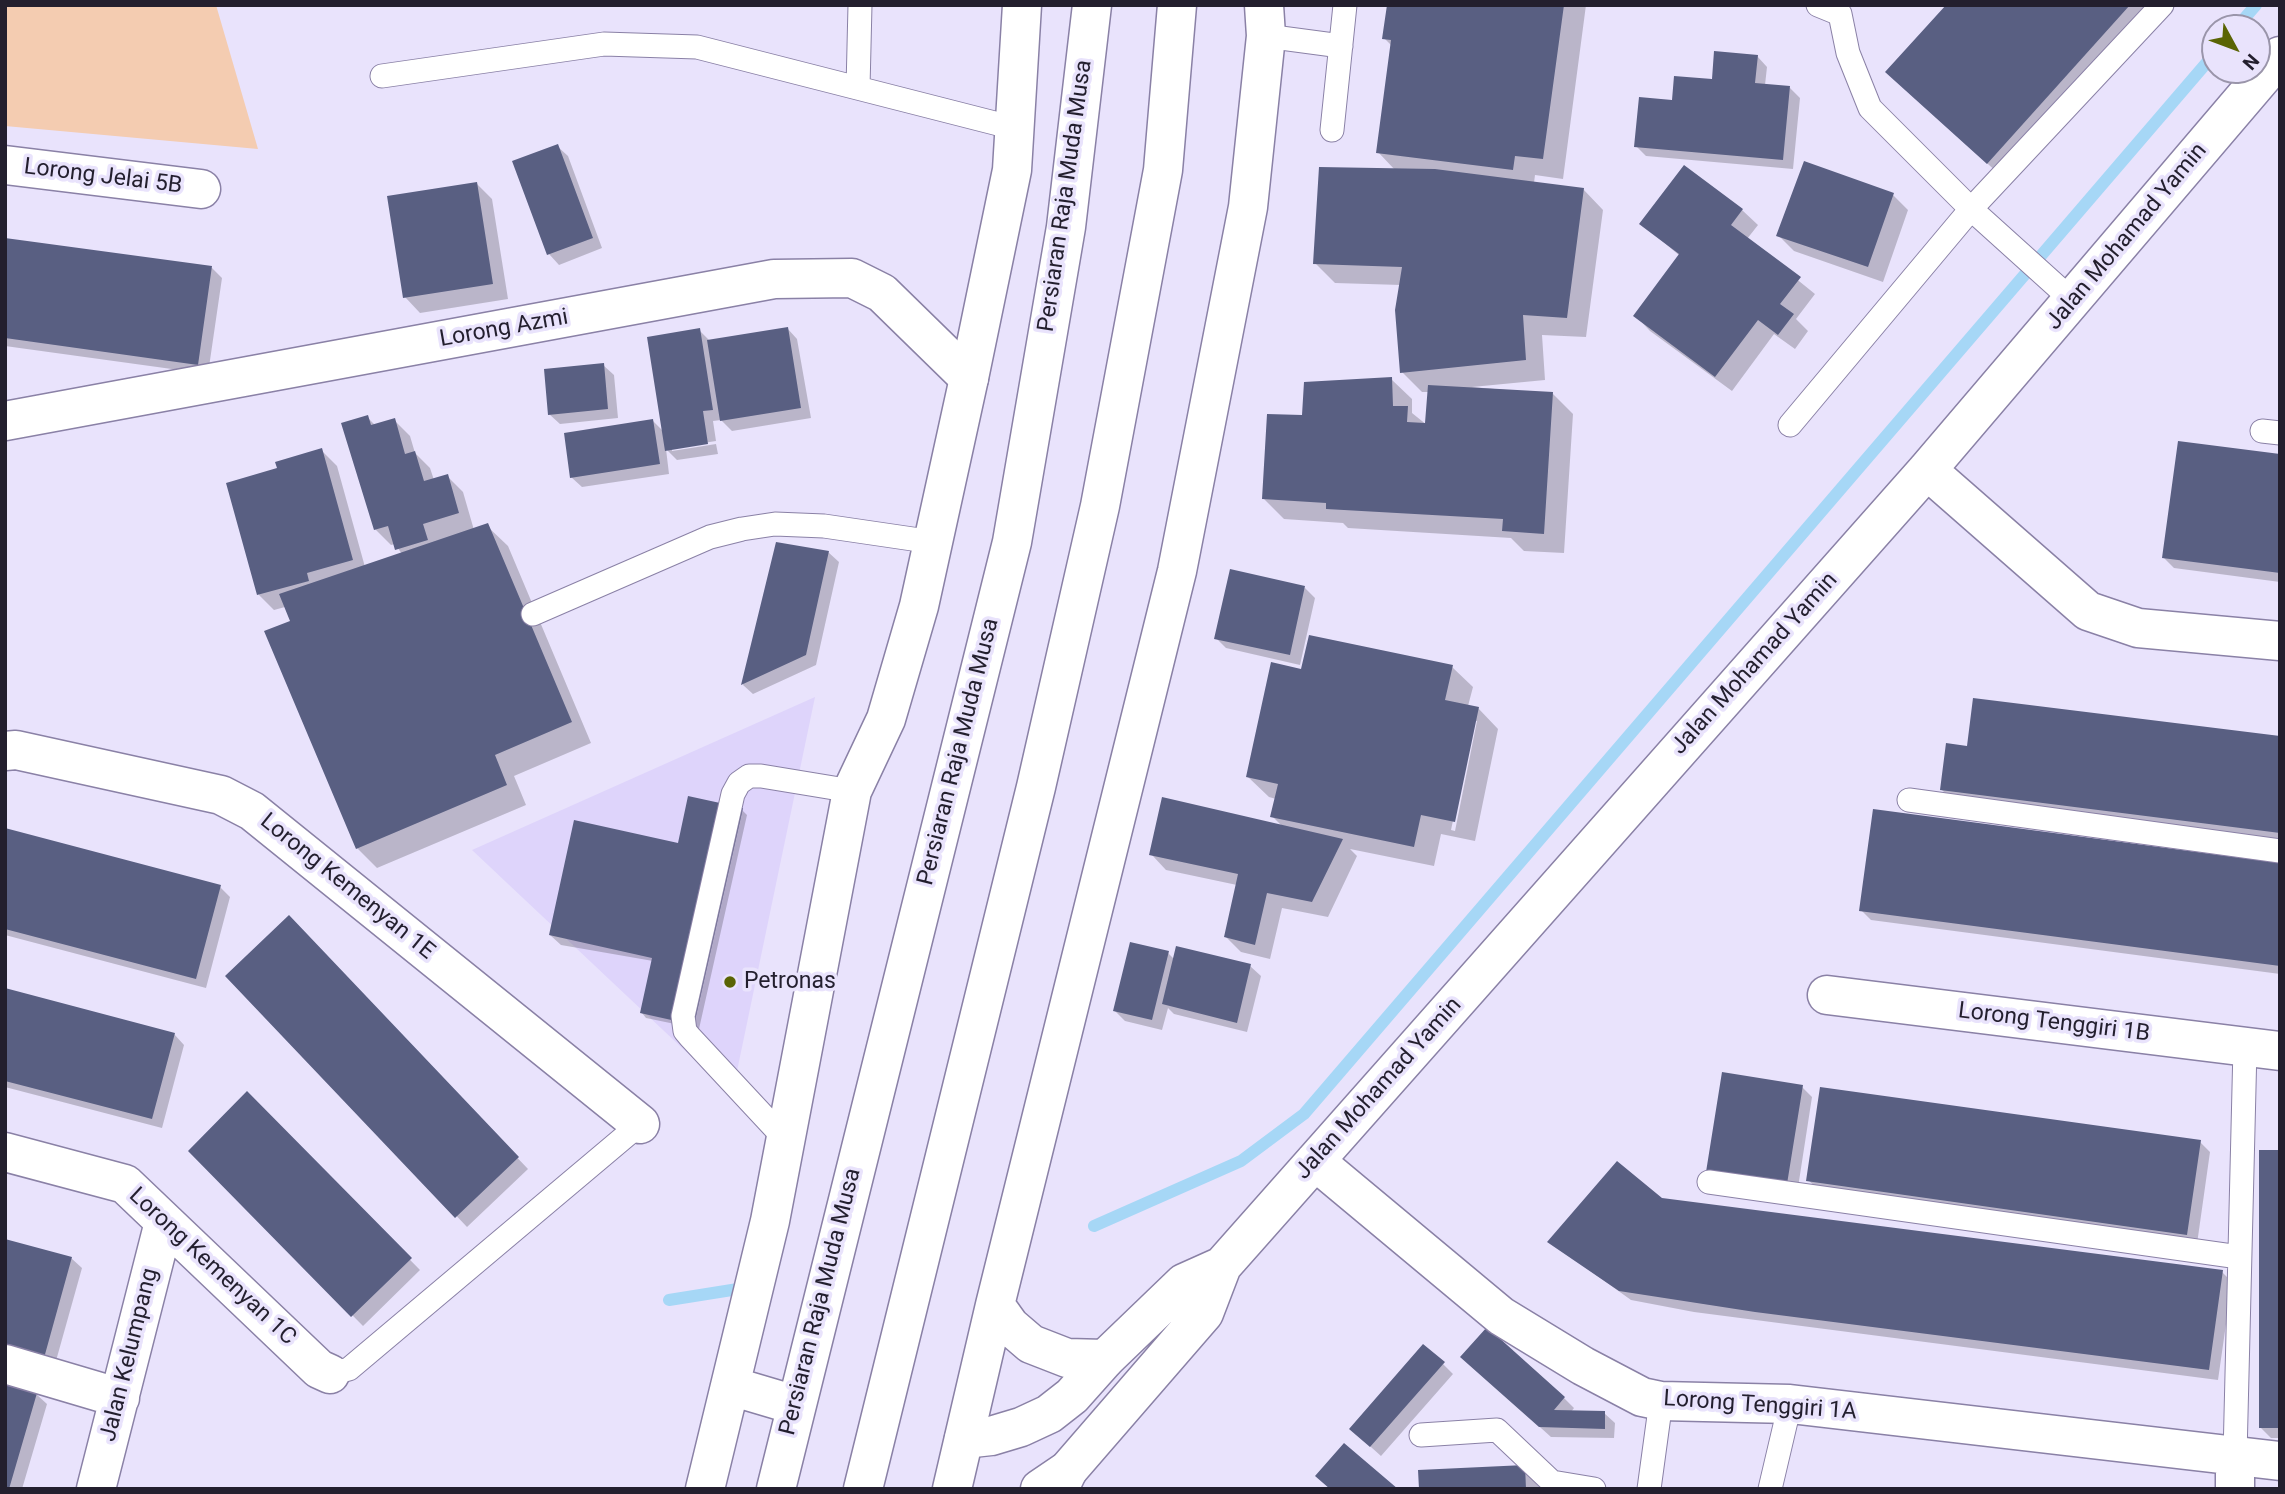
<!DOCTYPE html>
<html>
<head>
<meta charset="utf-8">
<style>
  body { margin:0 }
  #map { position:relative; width:2285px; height:1494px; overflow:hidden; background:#e9e3fc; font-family:Roboto,sans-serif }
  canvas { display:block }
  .frame { position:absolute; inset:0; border:7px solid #231f2e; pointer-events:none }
  .north { position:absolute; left:2201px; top:14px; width:70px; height:70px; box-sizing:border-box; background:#e9e3fc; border:2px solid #9a95aa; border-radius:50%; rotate:131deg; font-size:19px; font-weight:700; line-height:28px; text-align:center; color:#231f2e }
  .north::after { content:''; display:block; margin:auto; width:24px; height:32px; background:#5a6404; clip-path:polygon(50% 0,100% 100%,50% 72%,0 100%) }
</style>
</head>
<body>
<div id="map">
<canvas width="2285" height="1494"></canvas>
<div class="frame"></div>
<div class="north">N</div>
</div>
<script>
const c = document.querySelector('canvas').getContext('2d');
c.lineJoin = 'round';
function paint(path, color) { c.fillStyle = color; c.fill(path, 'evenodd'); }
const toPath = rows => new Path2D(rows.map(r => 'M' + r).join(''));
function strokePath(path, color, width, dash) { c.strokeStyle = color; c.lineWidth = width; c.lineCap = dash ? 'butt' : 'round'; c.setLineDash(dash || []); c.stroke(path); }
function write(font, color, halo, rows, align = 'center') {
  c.font = font + ' Roboto,sans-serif'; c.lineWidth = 7; c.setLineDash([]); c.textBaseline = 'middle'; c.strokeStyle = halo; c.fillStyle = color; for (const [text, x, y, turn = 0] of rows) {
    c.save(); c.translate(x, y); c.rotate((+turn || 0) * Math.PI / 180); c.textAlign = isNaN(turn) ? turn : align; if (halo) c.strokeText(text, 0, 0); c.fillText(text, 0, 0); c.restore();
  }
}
paint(toPath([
  [815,697,732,1095,472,850]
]), '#ded4fb');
paint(toPath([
  [5,5,216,5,258,149,5,126]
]), '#f4ccb1');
paint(toPath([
  [1388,5,1586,5,1563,179,1535,175,1534,183,1583,189,1603,210,1586,337,1542,335,1545,380,1472,387,1553,394,1573,414,1564,553,1524,551,1511,538,1348,528,1343,523,1284,519,1264,499,1303,417,1391,379,1412,399,1412,413,1427,425,1429,392,1422,392,1402,372,1401,285,1335,283,1315,263,1395,170,1378,152,1392,46,1384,38],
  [1948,5,2168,5,2009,183,1908,92],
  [1757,56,1767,67,1765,85,1790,88,1800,98,1793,169,1646,156,1636,146,1673,102],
  [557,146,568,156,602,248,559,265,549,254],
  [1684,168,1742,210,1758,225,1747,239,1815,294,1796,319,1808,331,1795,349,1774,334,1732,391,1650,331,1635,315,1680,256,1642,224],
  [477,184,492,199,508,299,420,313,405,297],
  [1893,195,1908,210,1883,282,1794,251,1778,235],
  [5,240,212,268,222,278,208,374,5,346],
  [787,328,797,339,811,418,732,431,721,420,713,421,716,441,672,448,672,451,716,444,718,454,677,460,666,449,669,474,582,487,571,477,653,421,664,432,699,330,710,341],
  [603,365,614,375,618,418,560,424,549,414],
  [367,417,376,426,394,420,410,436,415,453,430,468,434,480,447,476,463,492,474,530,487,526,508,546,591,743,514,776,526,805,377,868,357,848,292,622,285,607,274,610,259,595,279,469,321,450,337,466,365,567,402,554,395,544,391,545,375,529],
  [2280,455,2280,582,2174,568,2164,558],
  [778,544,828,552,839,562,816,665,753,694,743,685],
  [1305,588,1315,598,1300,665,1226,648,1216,638],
  [1452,667,1473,687,1468,706,1478,708,1498,729,1475,841,1441,834,1434,866,1350,849,1357,856,1328,917,1282,908,1270,959,1241,952,1226,937,1237,885,1166,870,1151,854,1282,826,1272,816,1276,799,1269,797,1248,777,1303,671],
  [1474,721,1477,721,1455,831,1451,830],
  [2280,738,2280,841,1952,800,1942,790,1969,748],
  [742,810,747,815,699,1029,646,1018,642,1013,653,961,561,945,550,935,679,845],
  [5,830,220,887,230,897,206,988,5,935],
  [2280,865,2280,974,1871,920,1861,910],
  [299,928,528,1169,467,1227,228,976],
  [1168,953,1174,959,1250,966,1261,976,1247,1032,1174,1014,1168,1008,1162,1030,1125,1021,1115,1011],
  [5,990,174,1034,184,1045,162,1128,5,1087],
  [1802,1087,1812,1097,1797,1194,1718,1181],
  [247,1094,420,1270,363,1326,190,1151],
  [2200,1142,2210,1152,2197,1244,1819,1190,1808,1180],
  [2280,1152,2280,1438,2271,1438,2260,1427],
  [1661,1200,2222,1272,2232,1282,2218,1380,1694,1312,1631,1300,1550,1242],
  [71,1258,82,1268,54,1368,5,1354],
  [1443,1364,1453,1374,1381,1456,1362,1439],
  [1473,1367,1564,1398,1574,1408,1571,1412,1604,1413,1615,1423,1614,1438,1551,1437],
  [36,1394,47,1404,22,1489,5,1489],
  [1524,1467,1546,1489,1421,1489]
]), '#0003');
strokePath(toPath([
  [2236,28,2256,5],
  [1094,1226,1241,1161,1304,1114,2215,53],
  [669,1300,738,1289]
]), '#a6d7f6', 12);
paint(toPath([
  [1387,5,1564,5,1543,159,1515,156,1513,170,1376,153,1391,40,1382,39],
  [1946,5,2130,5,1987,164,1885,72],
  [1714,51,1758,55,1755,83,1790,86,1783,160,1634,147,1639,97,1672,100,1674,76,1712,79],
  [558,144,593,238,547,255,512,161],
  [1804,161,1894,193,1868,267,1776,236],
  [1684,165,1743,209,1731,225,1801,277,1780,304,1794,314,1778,335,1758,320,1715,377,1633,316,1679,254,1639,224],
  [1319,167,1435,169,1584,188,1567,318,1523,315,1526,360,1400,373,1395,310,1402,267,1313,264],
  [477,182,493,284,403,298,387,196],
  [5,238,212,266,198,365,5,338],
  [788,327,801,408,720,421,707,340],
  [700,328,713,410,703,411,708,444,665,451,647,337],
  [604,363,608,409,548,415,544,369],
  [1392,377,1393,406,1408,406,1407,422,1425,423,1428,385,1553,392,1544,534,1502,531,1503,519,1326,509,1326,503,1262,499,1267,414,1302,415,1304,382],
  [368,415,371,425,395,418,405,454,415,451,424,481,448,474,459,513,423,524,428,540,395,550,388,526,374,530,341,423],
  [653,419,660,464,570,478,564,433],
  [2178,441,2280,454,2280,573,2162,558],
  [322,448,353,560,307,573,309,581,257,595,226,483,277,468,275,462],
  [488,523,572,722,495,755,507,785,356,849,264,631,290,621,279,594],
  [776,542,829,551,806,655,741,685],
  [1230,569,1305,586,1290,655,1214,639],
  [1309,635,1453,665,1445,700,1479,707,1455,822,1421,815,1414,847,1270,817,1278,784,1246,777,1271,662,1301,669],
  [1973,698,2280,736,2280,833,1940,790,1946,743,1967,746],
  [688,796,743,808,694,1025,640,1013,652,958,549,935,574,820,678,843],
  [1162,797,1343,839,1312,902,1267,893,1255,945,1224,937,1238,874,1149,855],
  [1873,809,2280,863,2280,966,1859,911],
  [5,828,221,885,196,979,5,929],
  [289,915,519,1157,455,1218,225,976],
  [1130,942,1169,951,1152,1020,1113,1011],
  [1176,946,1251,964,1237,1023,1162,1004],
  [5,988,175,1033,152,1119,5,1081],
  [1722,1072,1803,1085,1787,1184,1706,1172],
  [1820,1087,2201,1140,2187,1235,1806,1181],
  [247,1091,412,1258,351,1317,188,1151],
  [2259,1150,2280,1150,2280,1428,2259,1428],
  [1617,1161,1662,1198,2223,1270,2209,1370,1755,1312,1619,1291,1547,1242],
  [5,1239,72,1257,44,1358,5,1348],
  [1487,1327,1565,1397,1554,1410,1605,1411,1605,1429,1539,1427,1460,1357],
  [1423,1344,1445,1362,1370,1447,1349,1429],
  [5,1383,37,1393,9,1489,5,1489],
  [1344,1443,1398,1489,1330,1489,1315,1476],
  [1525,1465,1526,1489,1419,1489,1418,1470]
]), '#595f82');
const lane = toPath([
  [1818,5,1840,14,1848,53,1870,108,1971,209,2073,301],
  [1266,36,1341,46],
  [382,76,604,44,697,47,1014,128],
  [858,88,860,5],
  [1332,130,1345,5],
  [1790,425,1971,209,2162,5],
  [2262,431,2280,433],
  [533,614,710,537,742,529,775,524,824,526,933,542],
  [1909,800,2280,851],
  [785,1139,690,1037,685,1031,683,1016,733,794,739,783,749,776,761,776,852,791],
  [1709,1182,2239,1257],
  [330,1374,349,1369,640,1124],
  [1421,1435,1497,1430,1552,1482,1594,1489],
  [2235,1456,2245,1047],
  [1649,1489,1661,1401],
  [1770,1489,1790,1404]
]);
const street = toPath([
  [5,165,201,189],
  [5,421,774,279,852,278,882,293,969,378],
  [1927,470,2088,611,2138,628,2280,641],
  [5,751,16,750,221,795,252,811,640,1124],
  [1827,995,2280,1051],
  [5,1152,125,1184,319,1369,330,1374],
  [1315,1161,1501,1316,1583,1366,1642,1397,1661,1401,1790,1404,2280,1461],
  [5,1364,120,1398],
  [964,1439,991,1436,1021,1427,1049,1414,1072,1396,1105,1359,1184,1283,1222,1266],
  [96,1489,164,1222],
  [1040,1489,1068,1470,1204,1313,1222,1266,1927,470,2280,56],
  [2235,1489,2235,1456]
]);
const secondary = toPath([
  [995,1305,1010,1326,1031,1344,1067,1358,1105,1359],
  [731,1386,795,1405],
  [705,1489,770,1221,852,791,886,719,919,606,969,378,1012,170,1022,5],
  [776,1489,1012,542,1066,227,1092,5],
  [863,1489,1036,787,1100,506,1163,170,1177,5],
  [952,1489,995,1305,1177,571,1248,207,1266,36,1264,5],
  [1059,1489,1068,1470]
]);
strokePath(lane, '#8a81a6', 25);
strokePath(street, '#8a81a6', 41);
strokePath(secondary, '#8a81a6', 41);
strokePath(lane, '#fff', 23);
strokePath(street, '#fff', 38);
strokePath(secondary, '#fff', 38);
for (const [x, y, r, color] of [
  [730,982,7,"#5a6404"]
]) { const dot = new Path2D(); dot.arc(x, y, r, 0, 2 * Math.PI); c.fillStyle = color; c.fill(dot); strokePath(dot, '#e9e3fc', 2.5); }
write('23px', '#231f2e', '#e9e3fc', [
  ["Lorong Jelai 5B",103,177,7],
  ["Persiaran Raja Muda Musa",1066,196,-82],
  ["Jalan Mohamad Yamin",2127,237,-50],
  ["Lorong Azmi",504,329,-10],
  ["Jalan Mohamad Yamin",1755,664,-48],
  ["Persiaran Raja Muda Musa",959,752,-76],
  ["Lorong Kemenyan 1E",347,887,39],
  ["Lorong Tenggiri 1B",2054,1023,7],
  ["Jalan Mohamad Yamin",1379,1089,-48],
  ["Lorong Kemenyan 1C",212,1267,43],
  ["Persiaran Raja Muda Musa",821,1302,-76],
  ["Jalan Kelumpang",130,1355,-76],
  ["Lorong Tenggiri 1A",1760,1406,4]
]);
write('23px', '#231f2e', '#e9e3fc', [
  ["Petronas",744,982]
], 'left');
</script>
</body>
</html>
